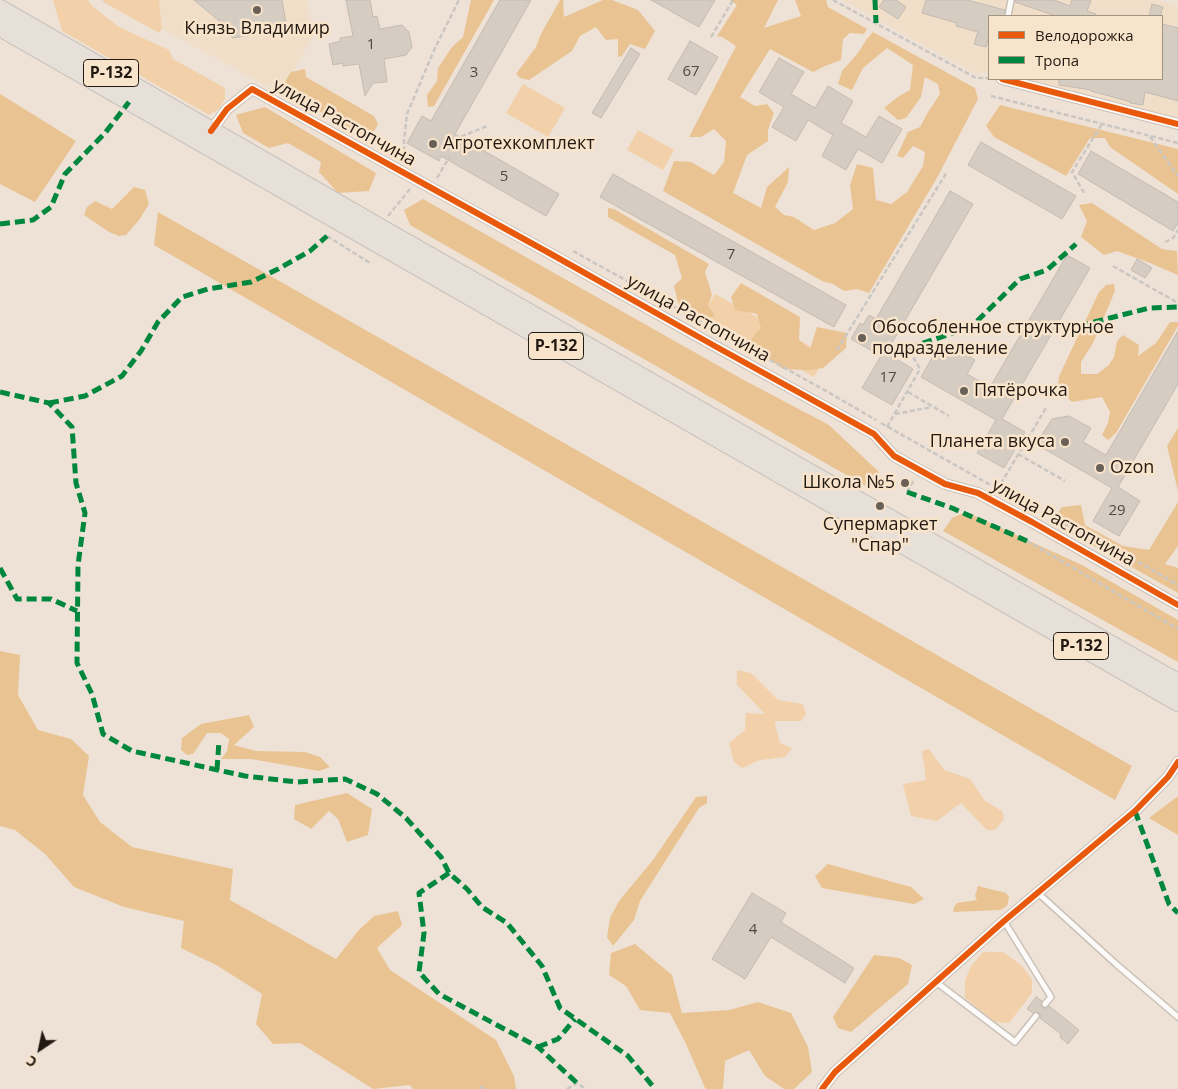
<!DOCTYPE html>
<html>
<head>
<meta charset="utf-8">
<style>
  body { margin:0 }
  #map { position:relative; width:1178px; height:1089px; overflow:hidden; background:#eee2d6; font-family:"Open Sans",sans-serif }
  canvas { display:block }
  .legend { position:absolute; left:988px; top:15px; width:175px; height:65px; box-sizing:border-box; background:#f8e3cb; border:1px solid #a29381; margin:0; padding:6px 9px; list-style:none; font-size:15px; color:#221a12 }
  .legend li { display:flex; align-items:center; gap:10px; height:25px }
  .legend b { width:25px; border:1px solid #a29381 }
  .north { position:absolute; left:15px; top:1024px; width:50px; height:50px; -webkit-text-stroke:4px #f8e3cb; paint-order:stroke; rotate:214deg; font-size:14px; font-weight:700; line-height:20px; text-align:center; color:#221a12 }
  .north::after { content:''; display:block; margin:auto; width:18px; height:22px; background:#221a12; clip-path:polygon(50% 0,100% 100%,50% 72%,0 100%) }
</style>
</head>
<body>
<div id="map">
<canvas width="1178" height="1089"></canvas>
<ul class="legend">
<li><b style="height:6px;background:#e8590c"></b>Велодорожка</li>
<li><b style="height:6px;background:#00873e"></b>Тропа</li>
</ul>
<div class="north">С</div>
</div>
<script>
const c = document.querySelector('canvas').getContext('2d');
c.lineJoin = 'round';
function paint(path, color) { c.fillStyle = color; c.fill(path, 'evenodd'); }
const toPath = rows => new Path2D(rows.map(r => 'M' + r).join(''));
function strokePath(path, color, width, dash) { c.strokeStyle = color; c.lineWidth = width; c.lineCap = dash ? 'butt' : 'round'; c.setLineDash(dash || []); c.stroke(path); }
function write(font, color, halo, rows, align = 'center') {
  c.font = font + ' "Open Sans",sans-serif'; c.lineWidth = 5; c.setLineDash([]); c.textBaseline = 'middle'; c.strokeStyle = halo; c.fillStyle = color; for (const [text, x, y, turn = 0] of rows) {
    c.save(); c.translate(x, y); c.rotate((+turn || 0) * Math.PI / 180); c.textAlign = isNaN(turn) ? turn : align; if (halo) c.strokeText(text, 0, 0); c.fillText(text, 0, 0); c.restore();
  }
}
paint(toPath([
  [159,0,307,0,313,37,280,93,162,29],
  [842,0,1155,0,1178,6,1178,119,1020,79,1162,79,1162,16,989,16,989,71,976,74]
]), '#f1dec8');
paint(toPath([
  [53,0,88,0,93,7,119,27,169,50,173,59,225,88,225,99,219,109,209,115,62,31],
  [102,0,159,0,162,29,159,33,105,3],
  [523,84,565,108,548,137,506,113],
  [638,130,674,150,663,170,627,150],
  [715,294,826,355,814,377,703,315],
  [737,670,751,673,778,700,803,704,806,714,801,721,776,721,775,724,780,743,792,748,785,757,760,760,742,768,734,762,729,743,745,730,746,713,765,714,737,685],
  [929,749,944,770,970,779,985,801,1002,811,1004,819,995,830,987,830,961,803,937,821,911,816,903,784,926,780,922,751],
  [983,952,1003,952,1021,965,1032,979,1032,993,1009,1023,995,1022,965,998,965,980,971,966]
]), '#f2d0a9');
paint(toPath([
  [471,0,494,0,434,106,428,107,427,95,437,81,438,68,452,47,463,37],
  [560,0,564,0,563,2,564,17,603,0,612,0,638,10,655,31,645,49,630,44,622,56,618,57,618,39,606,40,596,27,580,36,572,51,529,80,520,78,516,74,536,47,541,34],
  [730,0,778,0,764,28,801,16,795,0,826,0,828,7,867,29,864,34,850,33,843,39,841,60,825,66,813,72,770,49,740,97,755,106,767,104,774,113,768,130,768,141,747,155,733,193,761,208,767,187,789,167,788,182,775,207,784,215,794,217,814,230,835,223,853,209,850,185,857,164,873,168,876,200,891,204,907,192,923,166,925,152,913,146,903,158,897,156,908,132,920,127,928,112,940,94,938,84,925,77,921,97,906,118,898,120,884,108,899,96,910,90,913,65,887,48,863,68,852,90,838,84,842,71,858,53,866,40,873,32,975,88,978,99,938,176,869,293,857,289,844,291,833,284,822,281,663,191,674,161,691,162,714,175,724,162,726,141,714,129,701,137,689,137,736,46,722,37,717,36,737,5],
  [305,69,306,77,374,116,378,124,373,133,365,138,282,89,283,85,291,72],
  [0,94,76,141,35,202,0,184],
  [1000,105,1178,149,1178,194,1110,147,1105,138,1090,138,1066,176,994,137,986,126],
  [265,107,376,173,369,191,338,193,319,172,321,162,288,143,269,148,243,133,236,115],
  [134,187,145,190,149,204,139,220,126,235,119,236,109,232,84,215,87,207,95,201,112,209],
  [423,199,742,379,829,425,879,472,869,488,410,225,404,210],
  [1092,203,1162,249,1177,251,1178,275,1150,263,1117,251,1104,255,1081,237,1087,221,1079,205],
  [608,208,614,209,709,264,705,272,712,295,708,306,715,316,700,320,679,307,674,286,682,278,675,255,608,217],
  [158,212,1132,766,1115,800,154,245],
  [741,283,800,317,799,340,810,349,817,327,847,333,846,348,823,368,808,370,783,369,749,345,753,337,761,328,757,314,735,310,731,297],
  [1114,284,1115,291,1093,343,1081,362,1081,374,1097,374,1109,365,1114,357,1117,341,1123,335,1139,345,1138,356,1156,343,1170,322,1178,322,1178,326,1116,433,1108,440,1102,435,1108,423,1110,412,1102,397,1072,402,1061,392,1058,384,1059,376,1099,292,1106,285],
  [1178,428,1178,491,1167,446],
  [1178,502,1178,546,1165,564,1178,568,1178,593,1051,522,1062,507,1081,505,1085,525,1123,546,1149,550],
  [966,512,1082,565,1178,620,1178,662,943,531,952,518],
  [0,651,20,655,18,695,38,730,71,739,89,756,83,795,100,822,132,847,233,869,230,900,336,959,358,931,374,916,398,911,402,925,377,948,390,970,496,1040,514,1076,516,1089,413,1089,410,1085,373,1089,300,1043,273,1044,256,1024,262,994,218,966,181,948,184,921,124,907,74,887,45,854,15,830,0,826],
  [249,715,254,727,234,745,256,751,305,752,320,757,330,767,319,771,251,759,221,759,227,751,229,739,221,733,207,733,193,754,187,755,181,750,182,738,201,724],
  [347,793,372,809,368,835,347,842,338,819,329,811,311,829,294,819,295,805],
  [707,796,707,803,699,808,640,901,634,920,613,946,607,937,610,918,619,901,653,860,696,797],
  [1178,796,1178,835,1149,818],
  [828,864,911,887,924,899,914,904,822,888,815,876],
  [978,886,1006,893,1009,897,1007,906,1000,910,953,912,954,907,957,903,977,900,975,896],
  [635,944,672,975,682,1013,729,1010,758,1002,791,1013,808,1047,812,1072,794,1089,784,1089,765,1076,749,1050,725,1061,723,1089,707,1089,705,1088,686,1044,670,1013,640,1010,626,986,609,975,611,953],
  [874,955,899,958,912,965,908,984,851,1032,838,1028,833,1017]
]), '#eac393');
const building = toPath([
  [194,0,282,0,287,30,232,38,229,29,194,0],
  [346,0,370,0,373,17,377,16,380,29,402,25,409,32,412,47,406,55,384,59,387,82,373,83,365,96,359,64,343,66,343,63,333,65,329,44,341,41,340,38,353,36,346,0],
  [500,0,531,0,455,134,559,194,546,216,441,156,439,161,407,143,422,116,431,121,500,0],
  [651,0,715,0,699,27,651,0],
  [884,0,896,0,906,7,898,19,879,7,884,0],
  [926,0,967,0,1005,10,1004,16,989,16,989,36,986,47,974,44,978,32,956,26,957,23,922,13,926,0],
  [1015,0,1054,0,1070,6,1072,0,1091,0,1087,11,1096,14,1096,16,1056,16,1015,2,1015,0],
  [1152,4,1163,7,1160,16,1149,16,1152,4],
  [1162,24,1178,28,1178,101,1145,92,1143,105,1130,103,1131,102,1091,91,1091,90,1059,85,1059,79,1162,79,1162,24],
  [690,41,718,57,696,95,668,79,690,41],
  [631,48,640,54,601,118,592,113,631,48],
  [779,58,804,72,791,94,815,108,828,86,853,101,841,123,866,137,879,116,902,129,882,163,858,149,846,170,822,156,833,135,808,120,796,141,772,127,784,107,759,92,779,58],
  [981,142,1076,196,1062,219,968,165,981,142],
  [1091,151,1178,202,1178,223,1173,231,1078,174,1091,151],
  [613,174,846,305,834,327,600,197,613,174],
  [950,191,973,204,886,353,913,369,892,405,862,388,881,356,851,339,860,323,863,325,869,315,876,319,950,191],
  [1067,255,1090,268,1002,419,1025,432,1004,468,977,453,996,420,921,377,936,351,954,348,975,360,967,374,990,387,1067,255],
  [1137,259,1152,268,1145,278,1131,270,1137,259],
  [1178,331,1178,384,1118,487,1140,501,1119,536,1093,521,1112,488,1036,444,1052,419,1069,416,1091,428,1083,442,1106,455,1178,331],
  [752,893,786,913,781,922,854,968,845,983,771,937,745,979,712,959,752,893],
  [1036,997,1042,1001,1041,1005,1043,1008,1046,1008,1049,1006,1079,1030,1068,1044,1060,1037,1061,1034,1040,1018,1040,1015,1039,1013,1036,1012,1033,1013,1027,1009,1036,997]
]);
paint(building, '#d5ccc2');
strokePath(building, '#c3bab1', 1);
const service = toPath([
  [1008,16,1011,0],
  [1038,893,1116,964,1178,1017],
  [1004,921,1051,997,1045,1004],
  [936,982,1015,1042,1036,1016]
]);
const minor = toPath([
  [1002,79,1178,124],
  [211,131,227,109,252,89,551,254,713,345,874,434,894,456,945,484,978,493,1032,522,1178,605],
  [822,1089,835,1072,1004,921,1135,811,1168,777,1178,762]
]);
const trunk = toPath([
  [0,9,387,232,1178,683],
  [0,27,1178,702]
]);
strokePath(service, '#cac1b7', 8);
strokePath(minor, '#cac1b7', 12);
strokePath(trunk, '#c8c2bd', 20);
strokePath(toPath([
  [833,0,976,78,989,78],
  [711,37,733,0],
  [991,96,1178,143],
  [1150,137,1178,176],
  [453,149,460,137,487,126],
  [404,159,404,142,407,114,435,48,459,0],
  [437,178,450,156],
  [1084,193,1072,172,1102,124],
  [388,216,410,189],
  [327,236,370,263],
  [1165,242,1173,238,1178,230],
  [573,251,828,392,876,420],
  [1113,266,1178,303],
  [837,350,947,172],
  [908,392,949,416],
  [895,414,932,407],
  [881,423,994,487],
  [887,427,920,369,908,348],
  [1018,454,1065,481],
  [997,490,1046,408],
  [907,492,914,480],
  [1051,518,1135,560,1178,585],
  [1027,541,1178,629],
  [480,1086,484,1089],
  [567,1089,577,1083,586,1089]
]), '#cac7c3', 2.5, [5, 2.5]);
strokePath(service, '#fcfbf9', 5);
strokePath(minor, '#fcfbf9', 10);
strokePath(trunk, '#e7e0d9', 18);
strokePath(toPath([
  [875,0,876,23],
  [0,224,33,220,51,207,65,174,105,133,129,102],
  [1079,326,1149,308,1178,307],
  [908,348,971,327,1020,279,1047,270,1076,244],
  [0,392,49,403,72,427,76,483,85,513,78,565,77,663,92,694,103,734,132,751,245,776,297,782,345,779,377,794,406,818,441,857,449,873,467,889,482,907,507,923,542,966,560,1008,628,1056,655,1089],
  [49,403,85,396,122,376,141,351,158,322,182,297,208,289,251,282,278,269,310,251,327,236],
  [907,492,952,508,1027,541],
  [0,568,17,599,51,599,77,611],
  [217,770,219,741],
  [1135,811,1169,904,1178,913],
  [449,873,419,893,424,933,419,972,439,994,538,1047,577,1083],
  [538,1047,558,1039,575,1019]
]), '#00873e', 5, [10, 5]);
strokePath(toPath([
  [1002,79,1178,124],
  [211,131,227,109,252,89,551,254,713,345,874,434,894,456,945,484,978,493,1032,522,1178,605],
  [822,1089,835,1072,1004,921,1135,811,1168,777,1178,762]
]), '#e8590c', 6);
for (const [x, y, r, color] of [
  [257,10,5,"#696057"],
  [433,144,5,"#696057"],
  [862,338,5,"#696057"],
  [964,391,5,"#696057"],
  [1065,442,5,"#696057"],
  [1100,468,5,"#696057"],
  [905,483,5,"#696057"],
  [880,506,5,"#696057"]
]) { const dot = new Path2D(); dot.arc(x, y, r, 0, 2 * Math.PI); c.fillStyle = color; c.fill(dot); strokePath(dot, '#f8e3cb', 2); }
write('15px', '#504840', null, [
  ["1",371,45],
  ["67",691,72],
  ["3",474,73],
  ["5",504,177],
  ["7",731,255],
  ["17",888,378],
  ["29",1117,511],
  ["4",753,930]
]);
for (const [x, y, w] of [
  [111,73,55],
  [556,346,55],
  [1081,646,55]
]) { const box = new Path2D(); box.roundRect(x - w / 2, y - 13.5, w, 27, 4); c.fillStyle = '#f8e3cb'; c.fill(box); strokePath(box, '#221a12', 1); }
write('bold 16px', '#221a12', null, [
  ["Р-132",111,73],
  ["Р-132",556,346],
  ["Р-132",1081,646]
]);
write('18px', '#221a12', '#f8e3cb', [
  ["Князь Владимир",257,29,"center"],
  ["Агротехкомплект",443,144],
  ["Обособленное структурное",872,328],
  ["подразделение",872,349],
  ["Пятёрочка",974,391],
  ["Планета вкуса",1055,442,"right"],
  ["Ozon",1110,468],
  ["Школа №5",895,483,"right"],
  ["Супермаркет",880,525,"center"],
  ["\"Спар\"",880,546,"center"]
], 'left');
write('18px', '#221a12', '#f8e3cb', [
  ["улица Растопчина",344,123,29],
  ["улица Растопчина",698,319,29],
  ["улица Растопчина",1063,523,29]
]);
</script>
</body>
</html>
